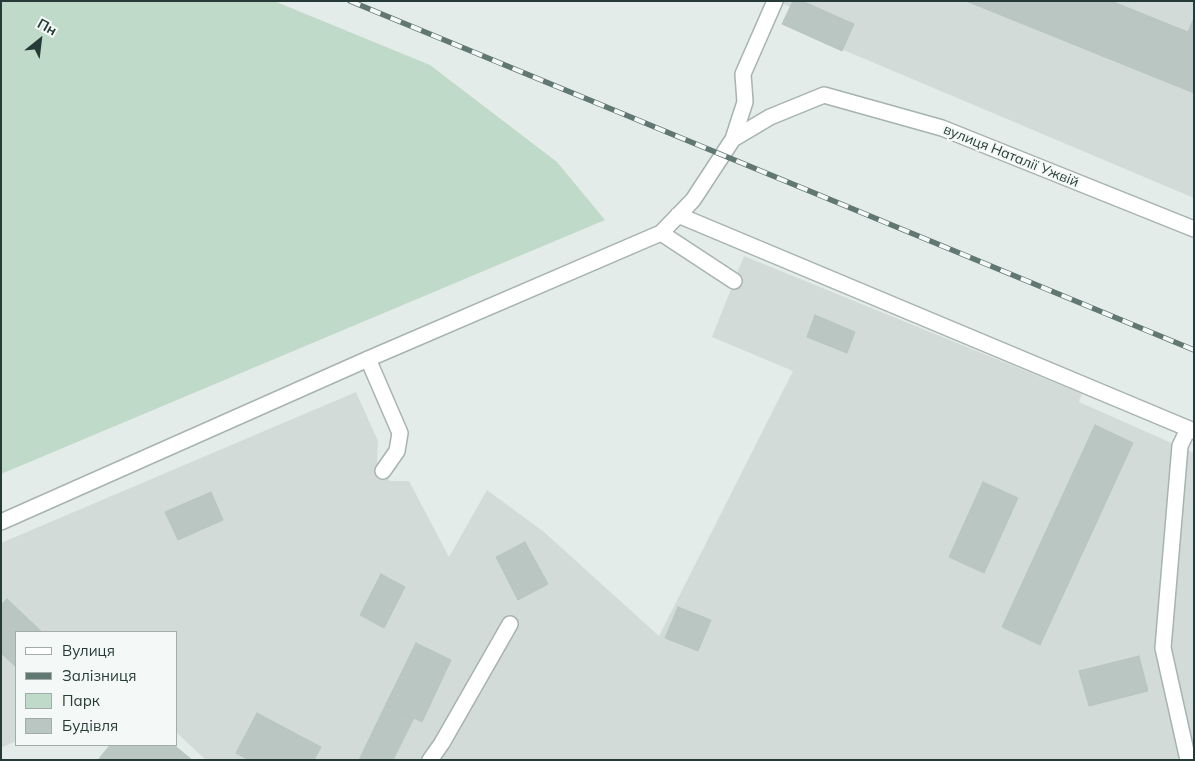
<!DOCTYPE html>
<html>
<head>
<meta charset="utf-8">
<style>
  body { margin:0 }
  #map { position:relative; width:1195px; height:761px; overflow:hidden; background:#e4ece9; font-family:Mulish,sans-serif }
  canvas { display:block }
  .frame { position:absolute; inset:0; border:2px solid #263b37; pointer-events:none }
  .legend { position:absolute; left:15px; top:631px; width:162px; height:115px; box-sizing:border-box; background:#f4f9f7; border:1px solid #a2adaa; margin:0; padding:6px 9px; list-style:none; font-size:15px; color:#263b37 }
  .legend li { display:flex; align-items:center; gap:10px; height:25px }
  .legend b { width:25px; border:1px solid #a2adaa }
  .north { position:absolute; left:15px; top:15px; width:50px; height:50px; -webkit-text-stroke:4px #f4f9f7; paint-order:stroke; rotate:29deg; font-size:14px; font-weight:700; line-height:20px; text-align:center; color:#263b37 }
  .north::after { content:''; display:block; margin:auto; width:18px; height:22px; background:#263b37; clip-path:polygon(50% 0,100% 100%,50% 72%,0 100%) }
</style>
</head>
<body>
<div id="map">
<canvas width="1195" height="761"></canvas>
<div class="frame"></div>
<ul class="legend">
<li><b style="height:6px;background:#fff"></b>Вулиця</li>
<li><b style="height:6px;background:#607772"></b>Залізниця</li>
<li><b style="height:14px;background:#c0dac9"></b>Парк</li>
<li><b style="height:14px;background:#bac6c2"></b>Будівля</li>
</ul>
<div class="north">Пн</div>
</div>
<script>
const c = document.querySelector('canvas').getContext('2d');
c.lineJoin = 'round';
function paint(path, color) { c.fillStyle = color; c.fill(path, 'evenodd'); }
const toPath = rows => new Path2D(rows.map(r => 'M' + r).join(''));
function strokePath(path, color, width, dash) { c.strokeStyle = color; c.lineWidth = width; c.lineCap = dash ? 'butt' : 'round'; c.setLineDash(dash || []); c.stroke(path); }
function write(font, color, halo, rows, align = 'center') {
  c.font = font + ' Mulish,sans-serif'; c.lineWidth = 4.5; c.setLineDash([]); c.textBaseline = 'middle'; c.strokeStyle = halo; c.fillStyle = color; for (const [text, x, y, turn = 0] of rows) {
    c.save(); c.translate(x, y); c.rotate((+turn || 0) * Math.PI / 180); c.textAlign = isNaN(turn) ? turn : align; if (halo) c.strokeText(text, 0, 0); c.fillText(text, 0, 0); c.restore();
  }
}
paint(toPath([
  [777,1,1194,1,1194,198,782,24,790,7],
  [744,256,1082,394,1079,402,1194,453,1194,760,206,760,176,732,176,632,16,632,16,741,1,748,1,543,356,392,378,441,377,463,390,481,409,481,449,557,487,490,544,532,659,636,793,371,712,337]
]), '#d2dbd8');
paint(toPath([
  [1,1,274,1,430,65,557,162,605,220,1,474]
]), '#c0dac9');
const building = toPath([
  [793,1,802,1,854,24,842,51,782,24,793,1],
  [966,1,1111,1,1188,32,1194,18,1194,93,966,1],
  [815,315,855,332,847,353,807,337,815,315],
  [1095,425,1133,443,1040,645,1002,627,1095,425],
  [983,482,1018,498,984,573,949,557,983,482],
  [211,492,223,520,178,540,165,512,211,492],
  [525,542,548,584,518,600,496,557,525,542],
  [381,574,405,587,384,628,360,615,381,574],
  [7,599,42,632,16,632,16,667,1,653,1,605,7,599],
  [678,607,711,620,698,651,665,638,678,607],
  [416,643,451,660,422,722,386,704,416,643],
  [1139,656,1148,691,1089,706,1079,671,1139,656],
  [386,704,414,718,393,760,359,760,386,704],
  [257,713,321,747,314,760,249,760,236,753,257,713],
  [110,745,174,745,192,760,98,760,110,745]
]);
paint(building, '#bac6c2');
strokePath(building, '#b7c5c0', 1);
const minor = toPath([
  [733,139,745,102,743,74,775,1],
  [678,215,1194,431],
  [661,233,734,281],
  [368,359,400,433,397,451,383,471],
  [1188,429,1180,446,1163,648,1188,760],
  [1,522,368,359,661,233,693,200,733,139,770,117,824,95,942,128,1194,229],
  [430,760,442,743,510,624]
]);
strokePath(minor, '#a7b3b0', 18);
strokePath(minor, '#fff', 15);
const rail = toPath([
  [350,1,1194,350]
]);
strokePath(rail, '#607772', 5.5);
strokePath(rail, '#f4f9f7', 4, [11]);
write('14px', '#263b37', '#f4f9f7', [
  ["вулиця Наталії Ужвій",1011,156,22]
]);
</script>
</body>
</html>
